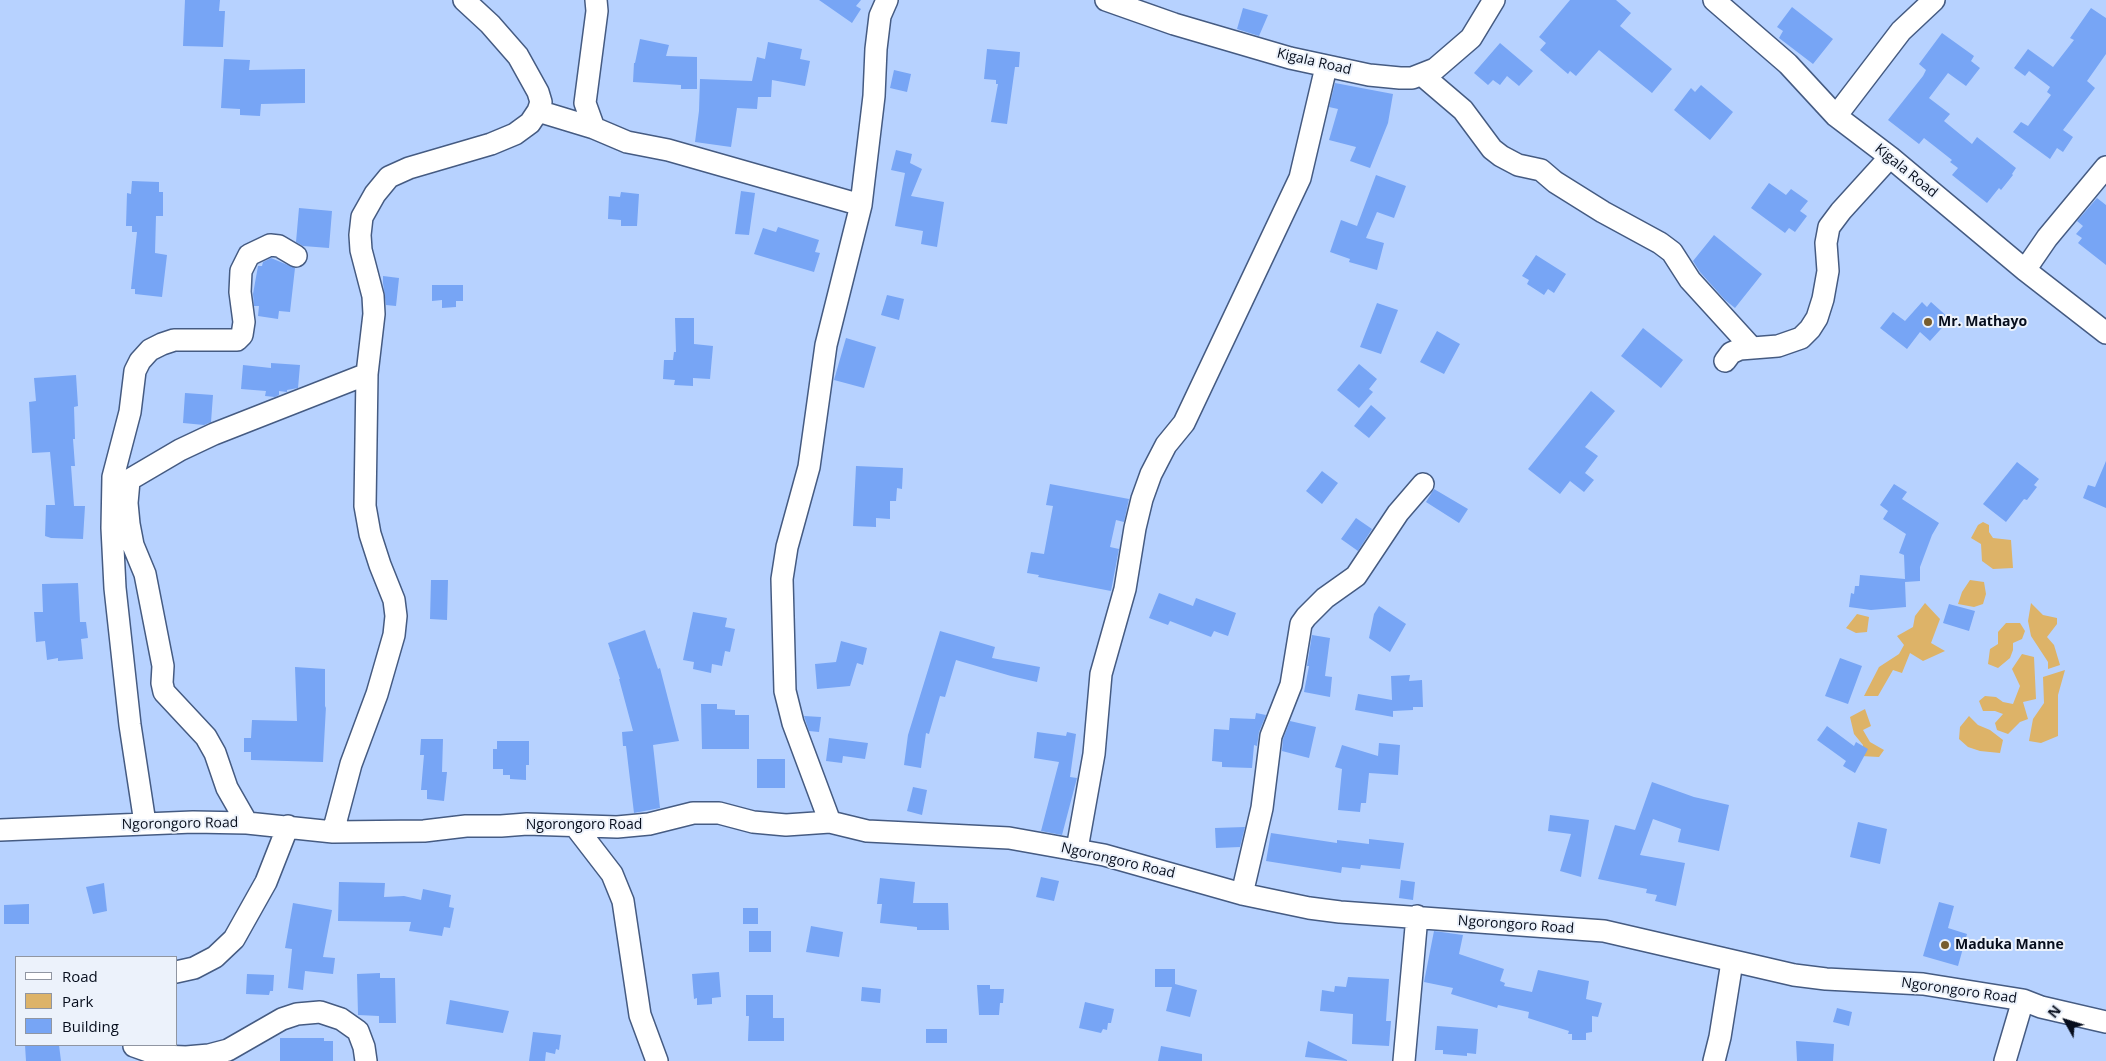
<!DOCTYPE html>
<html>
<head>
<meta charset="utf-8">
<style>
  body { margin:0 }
  #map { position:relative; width:2106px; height:1061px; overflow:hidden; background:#b7d2ff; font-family:"Open Sans",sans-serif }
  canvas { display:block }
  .legend { position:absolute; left:15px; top:956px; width:162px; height:90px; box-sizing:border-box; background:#ecf2fb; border:1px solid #9096a2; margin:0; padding:6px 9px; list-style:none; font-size:15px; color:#060d1c }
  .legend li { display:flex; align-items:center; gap:10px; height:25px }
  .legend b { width:25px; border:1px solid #9096a2 }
  .north { position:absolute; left:2041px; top:996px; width:50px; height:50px; -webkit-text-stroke:4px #ecf2fb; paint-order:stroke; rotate:309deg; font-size:14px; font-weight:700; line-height:20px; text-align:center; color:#060d1c }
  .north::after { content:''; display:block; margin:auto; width:18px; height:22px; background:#060d1c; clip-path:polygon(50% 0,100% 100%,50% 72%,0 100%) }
</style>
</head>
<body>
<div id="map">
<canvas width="2106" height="1061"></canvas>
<ul class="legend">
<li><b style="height:6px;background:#fff"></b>Road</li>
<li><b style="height:14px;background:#ddb368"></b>Park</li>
<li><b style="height:14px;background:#77a5f5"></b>Building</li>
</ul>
<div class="north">N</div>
</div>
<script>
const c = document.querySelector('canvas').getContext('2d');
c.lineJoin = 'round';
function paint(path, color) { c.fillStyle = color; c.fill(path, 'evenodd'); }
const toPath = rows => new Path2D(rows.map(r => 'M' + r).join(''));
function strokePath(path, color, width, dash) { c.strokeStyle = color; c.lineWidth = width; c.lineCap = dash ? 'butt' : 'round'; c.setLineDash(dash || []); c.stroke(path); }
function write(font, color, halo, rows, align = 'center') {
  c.font = font + ' "Open Sans",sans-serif'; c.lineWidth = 4; c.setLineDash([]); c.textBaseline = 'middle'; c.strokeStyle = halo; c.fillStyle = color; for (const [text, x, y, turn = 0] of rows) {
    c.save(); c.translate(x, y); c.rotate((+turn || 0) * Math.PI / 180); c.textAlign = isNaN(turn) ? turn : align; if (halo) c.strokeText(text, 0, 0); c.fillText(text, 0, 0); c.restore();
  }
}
paint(toPath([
  [1983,522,1989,525,1989,532,1993,538,2011,540,2013,568,1993,569,1982,561,1981,544,1971,538,1978,525],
  [1970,580,1984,582,1986,594,1983,604,1974,607,1958,604,1962,592],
  [1925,603,1940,619,1931,643,1945,651,1923,661,1910,653,1902,673,1893,670,1878,696,1864,696,1879,667,1899,654,1904,645,1897,636,1913,627,1915,616],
  [2031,603,2043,615,2057,618,2057,624,2047,637,2054,645,2060,665,2048,669,2048,662,2031,636,2028,621],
  [1857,614,1869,617,1867,632,1856,633,1846,628],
  [2006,623,2020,623,2025,631,2022,639,2013,643,2013,650,2010,658,1998,668,1988,664,1990,649,1998,644,1998,632],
  [2022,654,2034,657,2036,699,2023,702,2028,719,2020,722,2008,734,1997,730,1995,723,2003,714,1995,711,1983,711,1979,701,1985,696,1996,697,2003,702,2013,704,2020,686,2012,669],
  [2065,670,2058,695,2058,736,2041,743,2029,741,2033,719,2044,703,2043,677],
  [1865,709,1871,726,1863,730,1870,742,1884,750,1879,757,1861,756,1863,745,1854,734,1850,717],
  [1969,716,1978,725,1990,730,2003,740,2000,753,1980,751,1968,747,1959,739,1960,727]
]), '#ddb368');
paint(toPath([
  [185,0,220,0,219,11,225,11,223,47,183,46],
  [819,0,861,0,856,6,861,9,852,23],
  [1570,0,1616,0,1631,13,1620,26,1672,69,1652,93,1599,50,1576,76,1570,71,1568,74,1540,50,1546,43,1539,37],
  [1792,7,1833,39,1813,64,1779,38,1783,31,1777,27],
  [1243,8,1268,15,1259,36,1237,29],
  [2091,8,2106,18,2106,54,2087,81,2095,88,2063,130,2073,137,2063,152,2057,148,2050,159,2013,132,2021,122,2028,126,2051,95,2047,92,2050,87,2029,71,2025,76,2014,68,2028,49,2053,67,2074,40,2070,38],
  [1942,33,1974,56,1971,61,1980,68,1966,86,1948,73,1929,98,1950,114,1944,121,1972,144,1977,137,2016,168,2012,174,2013,175,2001,190,1999,188,1987,203,1952,175,1958,168,1950,162,1952,160,1924,138,1919,144,1888,120,1923,76,1926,70,1919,64],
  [640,39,669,45,666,56,697,57,697,89,681,89,681,85,633,82,634,63,635,63],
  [768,42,802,49,800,59,810,61,805,86,772,80,771,97,758,97,757,109,737,108,731,147,695,142,699,111,700,79,752,81,757,57,765,59],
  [1500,43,1533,71,1519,86,1507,76,1500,85,1493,80,1488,85,1474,73],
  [987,49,1020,52,1019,67,1015,67,1007,124,991,122,998,84,996,84,996,80,984,79],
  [224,59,250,60,249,70,305,69,305,103,261,104,260,116,240,115,240,109,221,108],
  [894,70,911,74,907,92,890,88],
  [1335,83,1393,94,1388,123,1370,168,1350,161,1356,147,1329,140,1338,109,1329,107],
  [1701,85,1733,112,1710,140,1674,110,1691,88,1695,92],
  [896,150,912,154,910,163,922,169,911,196,944,202,937,247,921,244,923,231,895,226,905,173,891,170],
  [1376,175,1406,186,1394,218,1377,212,1366,238,1384,243,1377,270,1349,262,1350,259,1330,252,1341,220,1357,226],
  [132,181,159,182,159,192,163,192,163,216,156,216,155,253,167,255,162,297,135,294,135,289,131,289,137,232,132,232,132,226,126,226,127,193,131,194],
  [1769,183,1786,195,1791,189,1808,201,1800,211,1807,216,1795,232,1789,228,1785,233,1751,208],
  [741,191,755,193,749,235,735,234],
  [621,192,639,194,637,226,621,226,621,220,608,219,609,196,620,197],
  [2097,198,2106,205,2106,265,2078,243,2082,238,2076,234,2083,226,2077,221],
  [299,208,332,211,329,248,303,246,296,242],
  [778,227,819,240,815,252,820,253,814,272,754,254,763,228,776,232],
  [1714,235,1762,274,1735,308,1725,300,1700,272,1693,261],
  [1536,255,1566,274,1554,293,1548,289,1544,295,1527,284,1529,280,1522,276],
  [271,258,295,268,290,312,279,311,278,319,258,316,259,306,254,306,253,294,258,266,262,266,263,262],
  [383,276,399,278,396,306,386,305,383,283],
  [432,285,463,285,463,301,456,301,456,307,442,308,442,300,432,301],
  [887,295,904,299,899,320,881,315],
  [1922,302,1927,307,1931,302,1950,319,1930,341,1920,332,1907,349,1880,328,1893,312,1905,321],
  [1377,303,1398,310,1381,354,1360,347],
  [675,318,694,318,694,344,713,346,710,379,693,378,693,386,674,385,675,380,663,379,664,360,673,360,674,352,676,352],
  [1643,328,1683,360,1661,388,1621,356],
  [1437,331,1460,344,1444,374,1420,362],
  [846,338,876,347,864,388,834,380],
  [271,363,300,365,298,388,287,390,287,392,279,391,279,395,275,397,265,396,266,391,241,389,243,365,271,368],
  [1359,364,1377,379,1369,389,1373,392,1359,408,1337,390],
  [76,375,78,406,74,407,75,439,73,439,75,466,71,466,74,506,85,506,83,539,51,538,45,536,46,505,55,505,50,452,32,453,29,402,36,401,34,378],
  [1591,391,1615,411,1585,447,1598,456,1585,473,1594,480,1584,492,1570,481,1560,494,1528,469],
  [185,393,213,395,211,422,204,425,183,423],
  [1371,405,1386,418,1369,438,1354,426],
  [2106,461,2106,508,2083,498,2088,485,2095,487],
  [2017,462,2039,479,2034,485,2037,487,2027,500,2024,499,2006,522,1983,504],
  [856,466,903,468,902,489,897,488,896,501,890,501,890,519,876,518,876,527,853,526],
  [1322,471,1338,483,1322,504,1306,491],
  [1050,484,1129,499,1124,522,1116,520,1110,547,1119,549,1111,591,1038,577,1039,575,1027,573,1031,552,1044,554,1053,506,1046,505],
  [1894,484,1907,492,1902,499,1939,523,1932,535,1920,567,1920,581,1905,582,1906,607,1871,610,1849,607,1851,593,1854,594,1855,586,1859,586,1860,575,1905,579,1904,555,1899,553,1906,534,1883,519,1888,511,1880,505],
  [1434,489,1468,509,1459,523,1426,502],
  [1356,518,1372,529,1358,551,1341,539],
  [431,580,448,580,447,620,430,619],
  [78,583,80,622,86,622,88,638,81,639,83,659,58,661,58,658,47,660,45,641,36,642,34,612,43,612,42,584],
  [1159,593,1193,606,1196,598,1236,613,1228,636,1214,631,1211,637,1170,621,1168,625,1149,618],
  [1949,604,1975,611,1969,631,1943,623],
  [1379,606,1406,624,1390,652,1369,638,1374,614],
  [693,612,727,618,725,627,735,629,730,652,725,651,722,666,712,664,711,673,693,669,694,662,683,660],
  [645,630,658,669,660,668,679,741,653,745,660,808,634,813,626,746,623,746,622,732,633,731,619,679,620,679,608,643],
  [940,631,995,647,992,658,1040,667,1037,682,1011,676,956,660,945,697,940,696,929,734,926,733,921,768,904,765,908,735],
  [1312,635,1330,638,1325,676,1332,677,1330,697,1304,692,1309,666,1307,666],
  [841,641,867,648,863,665,857,663,850,686,817,689,815,664,836,662],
  [1840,658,1862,666,1848,704,1825,696],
  [295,667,325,669,325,708,326,706,323,762,251,760,251,752,244,752,244,738,251,738,252,720,297,721],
  [1410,675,1409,681,1422,680,1423,707,1413,707,1413,710,1393,711,1393,717,1355,710,1358,694,1392,700,1391,676],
  [701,704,717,704,717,709,735,710,735,715,749,715,749,749,702,749],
  [1256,713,1266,715,1259,732,1257,746,1254,745,1252,768,1222,767,1222,762,1212,761,1214,729,1229,730,1230,718,1255,719],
  [804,716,821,717,819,732,809,731],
  [1290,721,1316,727,1309,758,1282,751,1283,739],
  [1827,726,1854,746,1856,742,1868,749,1855,773,1843,766,1846,761,1817,740],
  [1037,732,1066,736,1067,732,1076,734,1070,777,1077,778,1062,835,1041,831,1059,762,1034,758],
  [829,738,868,743,865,759,843,756,842,763,826,761],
  [421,739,443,739,442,772,447,772,444,801,427,799,427,790,421,790,424,755,420,755],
  [497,741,529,741,529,765,526,765,526,780,510,779,510,775,503,775,503,769,493,769,493,749,497,749],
  [1379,743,1400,745,1398,775,1369,773,1366,803,1361,803,1360,812,1338,810,1342,769,1335,767,1342,745,1378,756],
  [757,759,785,759,785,788,757,788],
  [1652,782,1694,797,1729,805,1719,851,1678,842,1681,829,1653,819,1640,855,1685,863,1676,906,1655,901,1657,895,1646,893,1647,889,1598,879,1615,825,1635,830],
  [913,787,927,790,922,815,907,811],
  [1550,815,1589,820,1581,877,1560,871,1571,834,1548,831],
  [1858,822,1887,829,1880,864,1850,857],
  [1245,827,1240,847,1216,848,1215,828],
  [1271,833,1337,843,1337,840,1369,844,1369,839,1404,843,1400,869,1361,865,1360,869,1342,867,1341,873,1266,861],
  [1041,877,1059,881,1054,901,1036,897],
  [880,878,915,882,913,903,948,903,949,930,917,930,917,927,880,923,882,904,877,904],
  [1401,880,1415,882,1413,900,1399,898],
  [339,882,385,883,384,897,404,896,421,900,423,889,451,895,449,907,454,908,450,928,444,927,442,936,409,931,411,922,338,921],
  [104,883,107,911,93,914,86,887],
  [1939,902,1954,906,1948,928,1967,934,1958,966,1923,956],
  [293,903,332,910,323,957,335,958,333,974,305,971,303,990,288,988,292,949,285,948],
  [29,904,29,924,4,924,4,905],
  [743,908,758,908,758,924,743,924],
  [811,926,843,932,839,957,806,952],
  [749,931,771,931,771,952,749,952],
  [1434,931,1463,935,1459,954,1504,969,1500,981,1505,983,1504,986,1532,992,1538,970,1589,981,1586,999,1602,1003,1598,1017,1592,1016,1592,1032,1586,1033,1586,1040,1572,1040,1572,1034,1568,1034,1569,1031,1528,1018,1529,1012,1498,1005,1497,1008,1451,994,1453,988,1424,982],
  [1155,969,1175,969,1175,984,1197,990,1190,1017,1166,1011,1172,987,1155,987],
  [719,972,721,997,712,998,712,1004,697,1005,697,998,694,999,692,974],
  [380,973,380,978,395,978,396,1023,379,1023,379,1016,358,1015,357,974],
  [247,974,274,975,273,991,270,991,269,995,246,994],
  [1348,977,1389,979,1386,1021,1391,1021,1389,1046,1352,1044,1353,1014,1320,1011,1322,990,1334,992,1335,986,1346,987],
  [977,985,990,985,990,989,1004,989,1003,1003,1000,1003,999,1015,979,1015],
  [862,987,881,989,880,1003,861,1001],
  [746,995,773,995,773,1018,784,1018,784,1041,748,1041,749,1016,746,1016],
  [450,1000,509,1011,503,1033,446,1024],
  [1085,1002,1114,1009,1111,1023,1108,1023,1107,1030,1103,1029,1101,1033,1079,1028],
  [1837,1008,1852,1012,1849,1026,1833,1022],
  [1437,1026,1478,1029,1476,1054,1467,1053,1467,1056,1443,1054,1443,1050,1435,1050],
  [926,1029,947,1029,947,1043,926,1043],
  [533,1032,561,1035,559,1050,556,1049,555,1054,546,1052,545,1061,529,1061],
  [280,1038,324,1038,324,1041,333,1041,333,1061,280,1061],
  [1308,1041,1347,1060,1347,1061,1305,1057],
  [1796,1041,1834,1044,1833,1061,1797,1061],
  [25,1045,59,1045,61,1061,26,1061],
  [1161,1046,1202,1054,1202,1061,1158,1061]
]), '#77a5f5');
const street = toPath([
  [596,0,597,11,585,103,594,128,627,142,668,150,861,205],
  [1106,0,1174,24,1290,58,1369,75,1400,78,1412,78,1435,69,1471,38,1494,0],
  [1714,0,1788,64,1836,116,1890,157,2025,270,2106,333],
  [1422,75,1463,110,1492,149,1501,156,1518,165,1541,170,1555,182,1603,212,1660,243,1672,252,1690,280,1752,348],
  [538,111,594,128],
  [1836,116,1901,31,1934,0],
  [2025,270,2047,238,2106,167],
  [1725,361,1731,353,1740,349,1778,346,1801,338,1810,329,1817,318,1823,299,1828,271,1826,243,1829,227,1841,211,1890,157],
  [129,481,127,503,129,524,133,545,145,574,163,666,162,683,164,692,206,737,215,753,227,788,247,823],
  [117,487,180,450,214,434,367,374],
  [830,822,793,723,785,691,782,579,787,547,809,467,826,345,861,205,874,96,876,49,880,16,887,0],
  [145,823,130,725,115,588,112,528,113,477,130,412,135,371,140,361,150,350,162,344,174,340,237,340,242,335,244,322,240,292,241,271,249,255,270,245,279,246,296,256],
  [575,826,612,874,623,901,640,1015,657,1061],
  [0,830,193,822,247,823,333,832,424,831,466,826,501,826,527,824,617,827,649,824,693,813,719,813,753,822,786,825,830,822,867,831,1009,838,1104,855,1242,894,1309,908,1340,912,1604,931,1794,975,1826,979,1923,984,2023,1000,2041,1007,2106,1022],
  [333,832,351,764,377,694,394,635,396,616,394,600,380,565,370,534,365,506,367,374,374,314,373,296,361,250,360,235,362,217,375,194,389,177,409,168,491,144,515,134,530,123,538,111,541,102,538,92,518,56,490,24,464,0],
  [1077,849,1094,754,1101,674,1125,589,1135,528,1142,499,1151,474,1166,445,1184,423,1300,178,1326,67],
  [1242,894,1262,808,1271,736,1291,685,1301,624,1306,617,1325,598,1356,576,1398,513,1423,484],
  [176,972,194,968,215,957,234,939,266,882,288,826],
  [134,1046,162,1056,186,1057,209,1055,228,1050,282,1019,297,1014,320,1012,341,1019,358,1031,364,1047,366,1061],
  [1404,1061,1417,916],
  [1714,1061,1720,1037,1732,962],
  [2005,1061,2023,1000]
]);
strokePath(street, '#455b82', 24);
strokePath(street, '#fff', 21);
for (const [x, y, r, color] of [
  [1928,322,5,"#775d2f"],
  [1945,945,5,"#775d2f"]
]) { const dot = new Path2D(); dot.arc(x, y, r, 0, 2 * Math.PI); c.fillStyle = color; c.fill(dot); strokePath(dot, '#ecf2fb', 2); }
write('14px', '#060d1c', '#ecf2fb', [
  ["Kigala Road",1314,62,13],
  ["Kigala Road",1906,171,39],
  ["Ngorongoro Road",180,824,-1],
  ["Ngorongoro Road",584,825],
  ["Ngorongoro Road",1118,861,13],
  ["Ngorongoro Road",1516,925,4],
  ["Ngorongoro Road",1959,991,8]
]);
write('bold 14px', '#060d1c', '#ecf2fb', [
  ["Mr. Mathayo",1938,322],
  ["Maduka Manne",1955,945]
], 'left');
</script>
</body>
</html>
